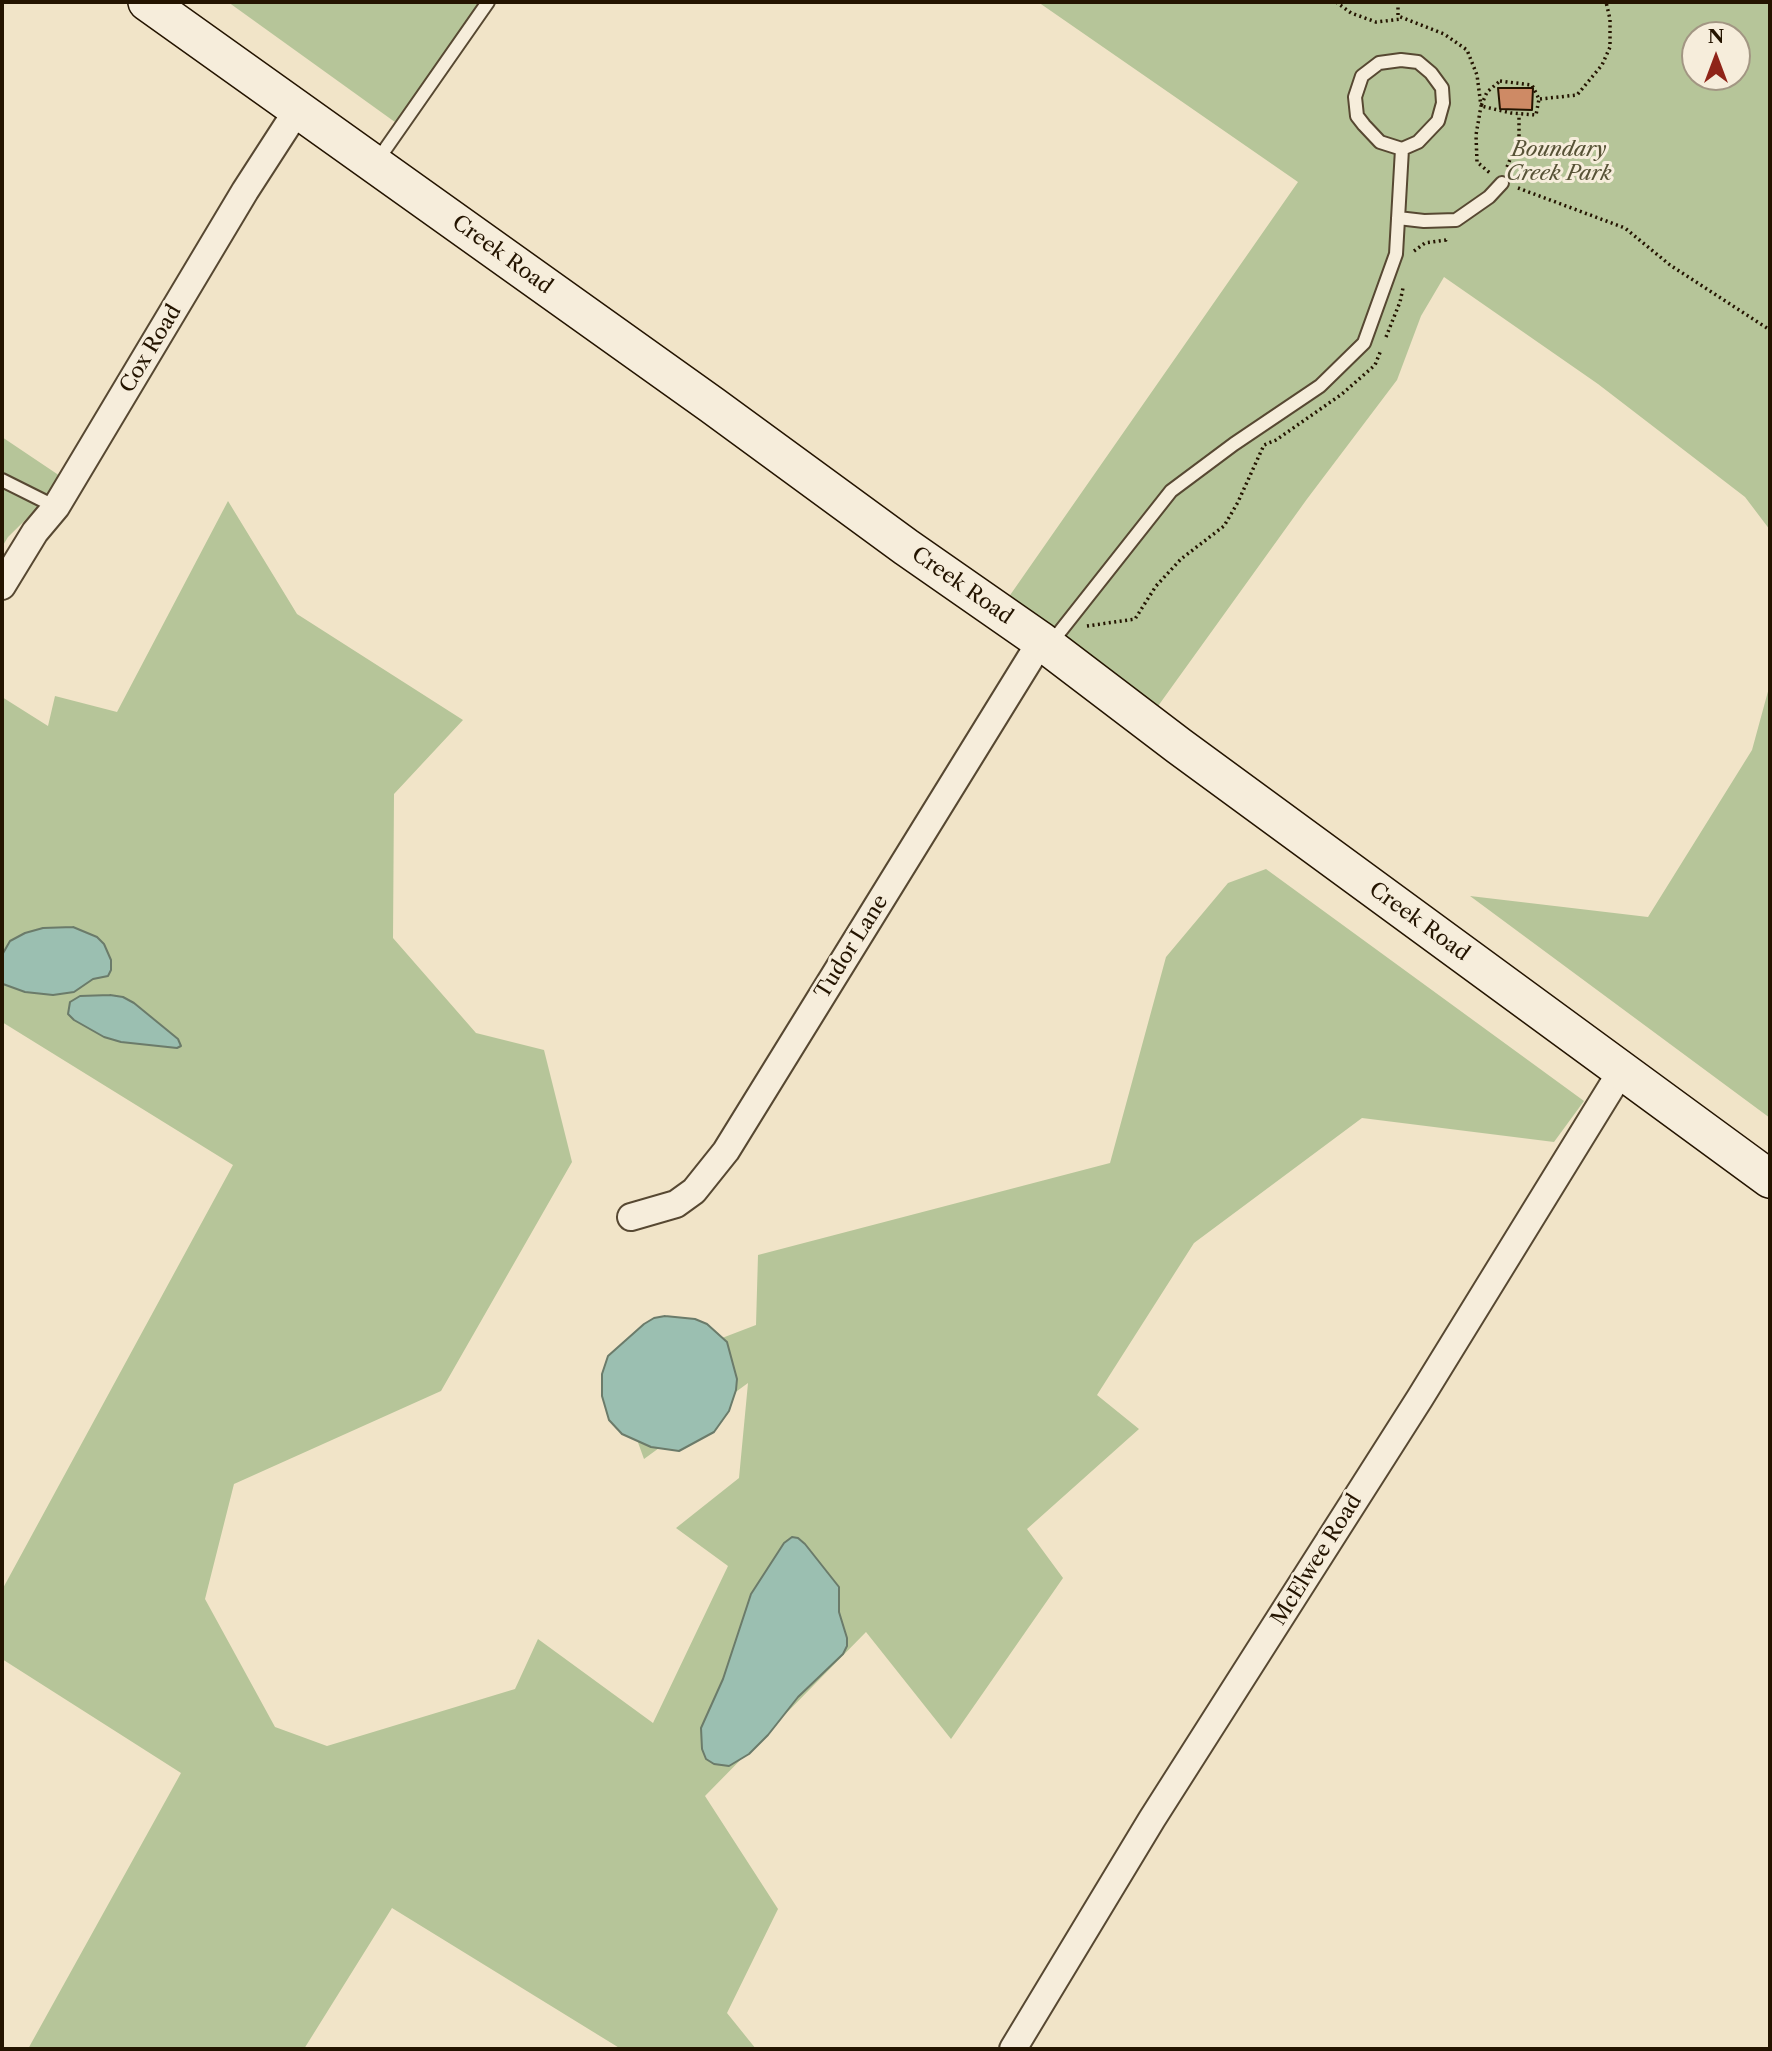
<!DOCTYPE html>
<html>
<head>
<meta charset="utf-8">
<style>
  body { margin:0 }
  #map { position:relative; width:1772px; height:2051px; overflow:hidden; background:#f1e4c8; font-family:"Libre Caslon Text",serif }
  canvas { display:block }
  .frame { position:absolute; inset:0; border:4px solid #241400; pointer-events:none }
  .north { position:absolute; left:1681px; top:21px; width:70px; height:70px; box-sizing:border-box; background:#f6eddb; border:2px solid #a29683; border-radius:50%; rotate:0deg; font-size:19px; font-weight:700; line-height:28px; text-align:center; color:#241400 }
  .north::after { content:''; display:block; margin:auto; width:24px; height:32px; background:#8f2418; clip-path:polygon(50% 0,100% 100%,50% 72%,0 100%) }
</style>
</head>
<body>
<div id="map">
<canvas width="1772" height="2051"></canvas>
<div class="frame"></div>
<div class="north">N</div>
</div>
<script>
const c = document.querySelector('canvas').getContext('2d');
c.lineJoin = 'round';
function paint(path, color) { c.fillStyle = color; c.fill(path, 'evenodd'); }
const toPath = rows => new Path2D(rows.map(r => 'M' + r).join(''));
function strokePath(path, color, width, dash) { c.strokeStyle = color; c.lineWidth = width; c.lineCap = dash ? 'butt' : 'round'; c.setLineDash(dash || []); c.stroke(path); }
function write(font, color, halo, rows, align = 'center') {
  c.font = font + ' "Libre Caslon Text",serif'; c.lineWidth = 6; c.setLineDash([]); c.textBaseline = 'middle'; c.strokeStyle = halo; c.fillStyle = color; for (const [text, x, y, turn = 0] of rows) {
    c.save(); c.translate(x, y); c.rotate((+turn || 0) * Math.PI / 180); c.textAlign = isNaN(turn) ? turn : align; if (halo) c.strokeText(text, 0, 0); c.fillText(text, 0, 0); c.restore();
  }
}
paint(toPath([
  [228,2,489,2,406,130],
  [1038,2,1770,2,1770,530,1745,497,1598,384,1444,277,1421,316,1397,380,1307,499,1148,720,999,611,1298,182],
  [1695,35,1737,35,1737,77,1695,77],
  [2,437,66,480,8,537,2,547],
  [228,501,297,614,463,720,394,794,393,938,476,1033,544,1050,572,1162,441,1391,234,1484,205,1599,275,1727,327,1746,515,1689,538,1639,653,1723,728,1566,676,1528,739,1478,748,1383,644,1459,615,1379,756,1325,758,1255,1110,1163,1166,957,1228,883,1266,869,1584,1101,1554,1142,1362,1118,1194,1243,1097,1395,1139,1429,1027,1529,1063,1578,951,1739,866,1632,705,1796,778,1909,727,2013,756,2049,621,2049,392,1908,304,2049,28,2049,181,1773,2,1659,2,1590,233,1165,2,1022,2,697,48,726,55,696,117,712],
  [1770,684,1770,1118,1470,896,1648,917,1752,750]
]), '#b6c599');
const water = toPath([
  [73,927,97,937,104,944,111,960,111,970,108,976,93,979,74,992,53,995,25,992,3,984,2,955,10,941,25,933,43,928,73,927],
  [110,995,123,997,134,1003,178,1039,181,1046,177,1048,121,1042,104,1037,74,1020,68,1014,70,1002,80,996,110,995],
  [665,1316,695,1319,707,1324,727,1342,737,1379,736,1390,729,1411,714,1432,679,1451,651,1447,622,1434,609,1420,602,1396,602,1374,608,1356,644,1324,654,1318,665,1316],
  [792,1537,798,1538,805,1544,839,1587,839,1612,847,1638,847,1646,843,1654,798,1697,768,1735,749,1754,729,1766,714,1764,706,1759,702,1749,701,1728,723,1679,751,1594,784,1543,792,1537]
]);
paint(water, '#9bbfb1');
strokePath(water, '#6b7b6a', 2);
const building = toPath([
  [1498,88,1533,88,1532,110,1500,109,1498,88]
]);
paint(building, '#ce8a65');
strokePath(building, '#241400', 2);
const service = toPath([
  [1401,60,1418,62,1431,73,1442,88,1443,103,1438,121,1418,142,1402,149,1380,142,1364,125,1357,116,1355,97,1362,76,1379,63,1401,60],
  [377,161,488,2],
  [1398,218,1424,221,1456,220,1489,197,1502,183],
  [2,480,56,507],
  [1051,643,1171,491,1234,444,1320,386,1364,343,1396,254,1402,149]
]);
const minor = toPath([
  [2,586,35,532,56,507,245,191,298,109],
  [631,1217,676,1204,694,1191,726,1151,1041,641],
  [1013,2049,1152,1819,1420,1398,1622,1070]
]);
const secondary = toPath([
  [147,2,712,405,906,547,1041,641,1179,746,1770,1179]
]);
strokePath(service, '#574832', 16);
strokePath(minor, '#574832', 30);
strokePath(secondary, '#241400', 40);
strokePath(toPath([
  [1336,2,1351,13,1376,22,1402,19],
  [1398,2,1398,16,1444,34,1467,50,1477,75,1481,106,1476,135,1477,162,1490,173],
  [1500,81,1532,85,1539,99,1536,115,1511,113,1481,106,1487,92,1500,81],
  [1540,99,1577,95,1602,65,1610,47,1610,19,1606,2],
  [1507,167,1519,137,1519,114],
  [1518,188,1625,228,1670,265,1770,330],
  [1414,251,1425,243,1446,240,1447,237],
  [1386,337,1400,302,1403,288],
  [1087,626,1135,619,1156,586,1181,559,1224,526,1238,502,1264,445,1276,440,1342,394,1375,365,1381,350]
]), '#241400', 3.5, [2, 3.5]);
strokePath(service, '#f6eddb', 12);
strokePath(minor, '#f6eddb', 26);
strokePath(secondary, '#f6eddb', 37);
write('italic 21px', '#575236', '#f6eddb', [
  ["Boundary",1559,150],
  ["Creek Park",1559,174]
]);
write('21px', '#241400', '#f6eddb', [
  ["Creek Road",502,255,36],
  ["Cox Road",151,349,-59],
  ["Creek Road",962,586,35],
  ["Creek Road",1419,922,36],
  ["Tudor Lane",852,947,-58],
  ["McElwee Road",1317,1560,-58]
]);
</script>
</body>
</html>
